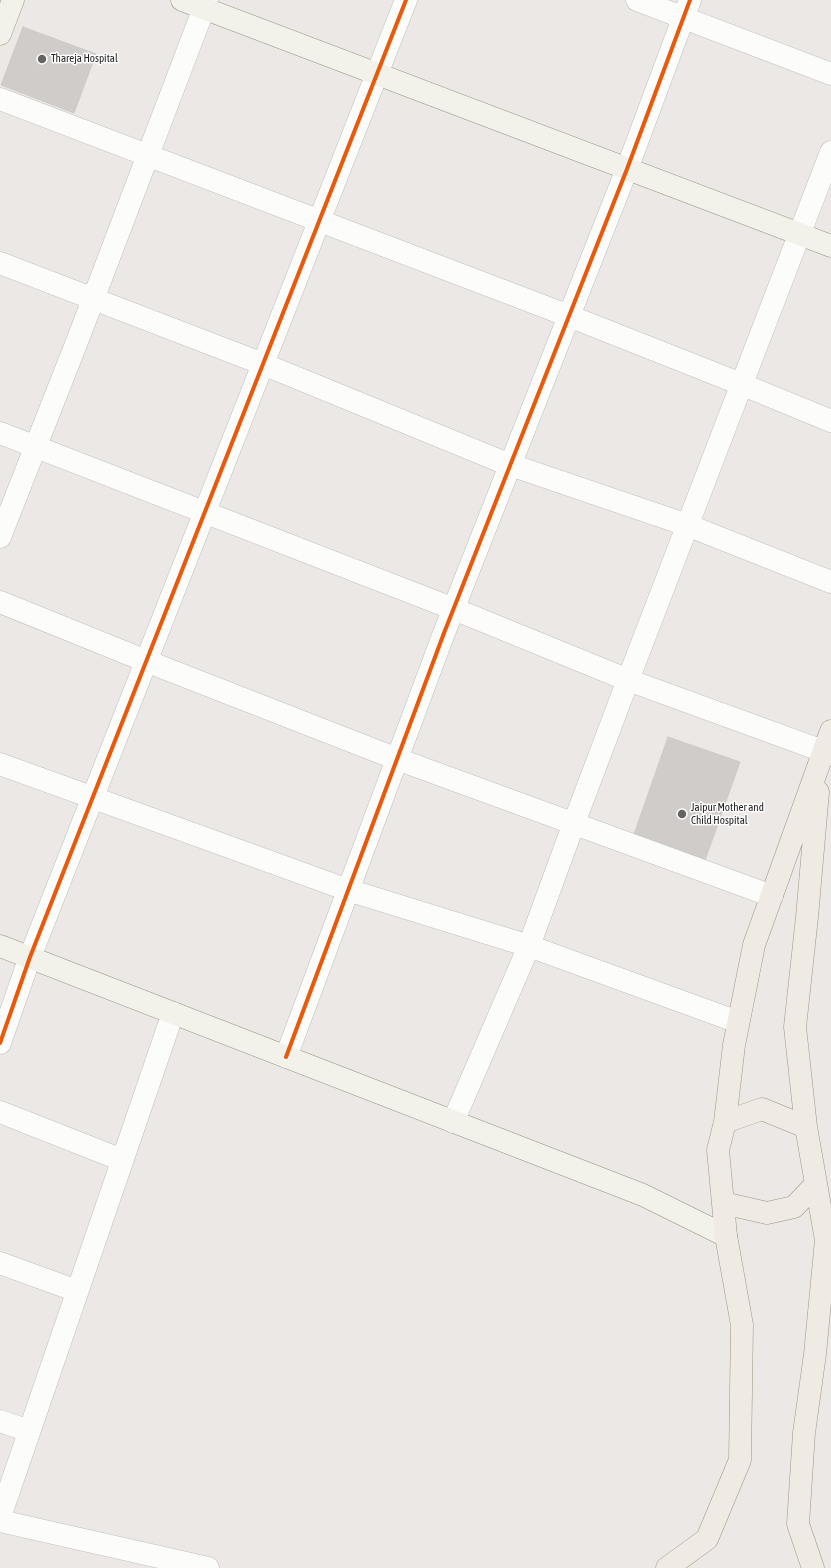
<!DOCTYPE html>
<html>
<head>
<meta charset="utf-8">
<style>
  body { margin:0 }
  canvas { display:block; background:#ebe8e5 }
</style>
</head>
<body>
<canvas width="831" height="1568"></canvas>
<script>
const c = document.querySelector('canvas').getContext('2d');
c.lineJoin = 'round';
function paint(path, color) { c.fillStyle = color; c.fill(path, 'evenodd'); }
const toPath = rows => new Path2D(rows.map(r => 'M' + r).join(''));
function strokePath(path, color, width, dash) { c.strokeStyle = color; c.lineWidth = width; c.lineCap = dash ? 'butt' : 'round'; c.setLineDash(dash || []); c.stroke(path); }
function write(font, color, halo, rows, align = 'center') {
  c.font = font + ' "Asap Condensed",sans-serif'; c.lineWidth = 3; c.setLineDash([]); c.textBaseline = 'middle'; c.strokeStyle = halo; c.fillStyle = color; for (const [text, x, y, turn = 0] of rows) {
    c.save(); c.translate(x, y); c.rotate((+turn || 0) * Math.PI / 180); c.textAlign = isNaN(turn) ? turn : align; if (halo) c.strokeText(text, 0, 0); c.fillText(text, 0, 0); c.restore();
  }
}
const building = toPath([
  [23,27,96,54,74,113,1,85,23,27],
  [668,737,740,762,703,866,632,840,668,737]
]);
paint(building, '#d0ccca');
strokePath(building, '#cecac7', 1);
const street = toPath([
  [637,0,831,74],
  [0,99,569,316,741,384,831,421],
  [0,263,263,364,505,463,687,525,831,582],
  [0,433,454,609,628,680,831,754],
  [0,537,78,339,207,0],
  [0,602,146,661,397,759,772,896],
  [0,764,348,890,529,946,738,1022],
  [0,1043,30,957,406,0],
  [286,1057,444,633,627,169,690,0],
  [0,1112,122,1160],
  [453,1122,529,946,574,823,628,680,831,152],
  [0,1263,77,1291],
  [0,1421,29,1431],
  [0,1517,173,1013],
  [0,1521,208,1568]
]);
const secondary = toPath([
  [182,0,831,246],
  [0,34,13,0],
  [0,946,643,1195,726,1236]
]);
const primary = toPath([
  [725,1122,762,1109,806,1127],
  [723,1203,767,1213,794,1207,816,1184],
  [667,1568,707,1539,740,1460,742,1325,726,1236,718,1150,725,1122,734,1045,754,945,831,731],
  [813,1568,798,1524,804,1433,815,1354,826,1240,806,1127,795,1027,807,917,818,792]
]);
strokePath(street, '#c1bfbe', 23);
strokePath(secondary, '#94937e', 23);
strokePath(primary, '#a09383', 23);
strokePath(street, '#fcfcfb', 22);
strokePath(secondary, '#f2f1ea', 22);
strokePath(primary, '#efeae4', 22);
strokePath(toPath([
  [0,1043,30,957,406,0],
  [286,1057,444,633,627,169,690,0]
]), '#e8590c', 4);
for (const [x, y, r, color] of [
  [42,59,5,"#656463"],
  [682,814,5,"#656463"]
]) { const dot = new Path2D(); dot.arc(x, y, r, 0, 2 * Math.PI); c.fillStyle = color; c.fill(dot); strokePath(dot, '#fff', 1.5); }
write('11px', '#1d1d1d', '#fff', [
  ["Thareja Hospital",51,59],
  ["Jaipur Mother and",691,808],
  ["Child Hospital",691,821]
], 'left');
</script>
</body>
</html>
